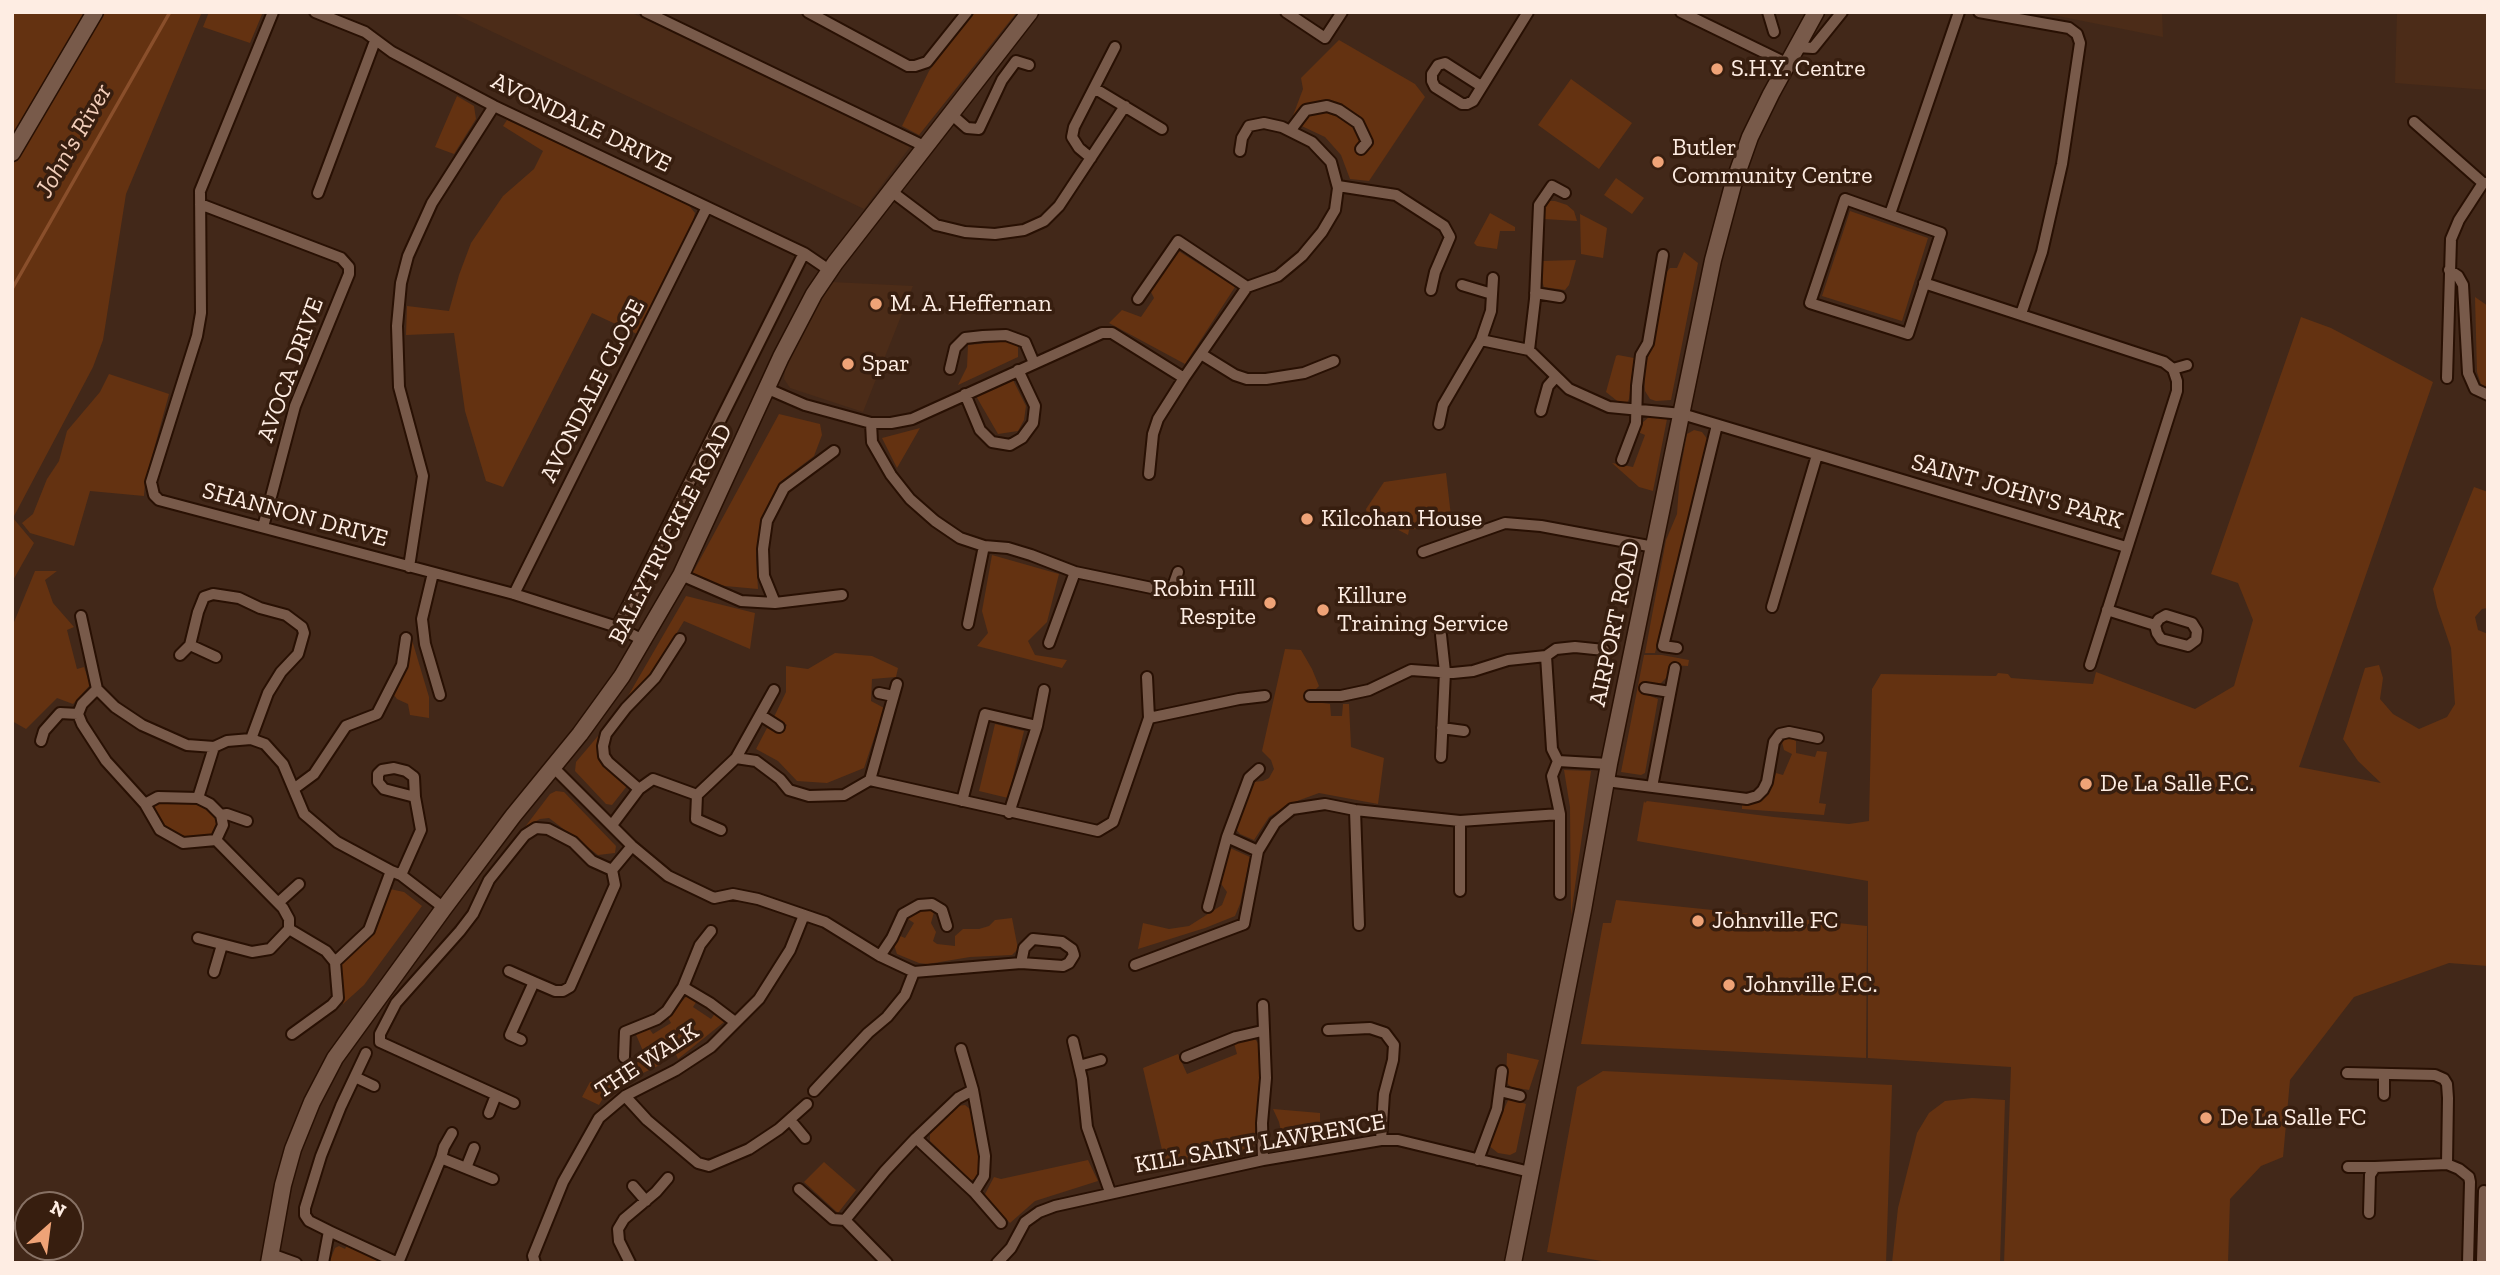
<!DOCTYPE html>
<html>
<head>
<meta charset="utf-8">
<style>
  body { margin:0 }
  #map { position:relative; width:2500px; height:1275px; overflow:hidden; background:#422819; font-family:"Zilla Slab",serif }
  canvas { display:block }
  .frame { position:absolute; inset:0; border:14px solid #feede3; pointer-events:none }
  .north { position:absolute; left:14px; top:1191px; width:70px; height:70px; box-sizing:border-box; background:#371e0f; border:2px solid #877164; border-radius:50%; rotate:28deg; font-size:19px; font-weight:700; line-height:28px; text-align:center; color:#feede3 }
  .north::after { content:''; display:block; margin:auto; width:24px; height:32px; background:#efa377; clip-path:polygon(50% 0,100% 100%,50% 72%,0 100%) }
</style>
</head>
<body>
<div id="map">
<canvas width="2500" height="1275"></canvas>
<div class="frame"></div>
<div class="north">N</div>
</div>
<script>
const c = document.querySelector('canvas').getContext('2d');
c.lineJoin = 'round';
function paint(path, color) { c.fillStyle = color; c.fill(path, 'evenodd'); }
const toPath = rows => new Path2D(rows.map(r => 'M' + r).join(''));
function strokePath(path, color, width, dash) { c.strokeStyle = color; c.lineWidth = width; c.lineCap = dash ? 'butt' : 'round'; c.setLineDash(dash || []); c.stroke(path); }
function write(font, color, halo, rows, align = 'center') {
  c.font = font + ' "Zilla Slab",serif'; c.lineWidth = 7; c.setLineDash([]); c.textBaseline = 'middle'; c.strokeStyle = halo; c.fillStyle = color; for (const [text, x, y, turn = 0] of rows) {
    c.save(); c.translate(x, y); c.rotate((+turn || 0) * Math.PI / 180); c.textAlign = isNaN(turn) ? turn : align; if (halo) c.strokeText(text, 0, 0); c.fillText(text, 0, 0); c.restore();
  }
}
paint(toPath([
  [451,12,630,12,910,147,864,209],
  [2038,12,2162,12,2163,37],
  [2397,12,2488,12,2488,90,2395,83],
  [832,282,913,286,863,412,790,388,784,379,785,368,817,307]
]), '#4c2c18');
paint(toPath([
  [12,12,202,12,126,194,103,340,93,367,13,518,34,543,12,582],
  [209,12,263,12,250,43,203,27],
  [974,12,1017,12,919,135,902,126,929,71],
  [1339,40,1415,84,1425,97,1369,181,1350,179,1341,155,1325,137,1291,121,1303,89,1301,78],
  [1571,79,1632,123,1599,169,1538,125],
  [457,96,474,106,476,119,454,154,435,147],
  [507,120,687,203,695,213,692,226,639,335,592,313,503,487,486,481,465,411,454,333,406,335,407,306,449,311,459,275,471,243,503,196,534,169,543,151,503,126],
  [1616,178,1644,198,1632,214,1604,195],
  [1548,201,1555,201,1567,205,1574,211,1577,221,1544,219,1545,205],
  [1850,211,1928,238,1902,321,1822,296],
  [1490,213,1515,227,1515,231,1500,231,1497,249,1477,246,1474,243],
  [1580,214,1607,228,1603,258,1581,254],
  [1177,250,1235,287,1185,364,1109,323,1122,310,1141,317,1154,298,1150,290],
  [1684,252,1698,263,1671,400,1656,401,1650,399,1645,391,1644,368,1650,352,1665,274,1670,268,1677,268],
  [1576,260,1569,285,1565,290,1544,287,1541,278,1543,261],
  [2475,297,2488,306,2488,388,2481,384,2477,372],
  [2301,317,2331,328,2433,382,2299,767,2381,783,2358,761,2343,739,2365,668,2379,665,2383,678,2380,699,2393,714,2419,729,2447,717,2455,704,2451,648,2437,607,2433,589,2474,487,2488,492,2488,608,2482,609,2475,617,2478,630,2488,634,2488,966,2449,963,2354,997,2290,1080,2283,1157,2261,1166,2230,1199,2228,1263,2004,1263,2011,1067,1868,1058,1868,881,1637,841,1644,801,1645,803,1647,801,1774,817,1849,824,1869,821,1872,689,1881,674,1996,676,1998,673,2008,674,2011,678,2093,684,2096,672,2195,709,2234,686,2253,620,2238,583,2211,574],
  [1010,341,1018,347,1018,357,958,385,967,367,968,345],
  [1618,355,1634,358,1629,399,1627,403,1621,404,1606,392,1616,356],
  [109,374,169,394,145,482,144,496,90,491,74,546,30,533,22,523,33,514,47,479,59,461,67,431,100,392],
  [1012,378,1026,406,1024,420,1018,431,998,434,976,396],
  [779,414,820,424,822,435,814,456,780,482,762,517,756,556,758,589,725,586,691,576],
  [1659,415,1667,419,1653,491,1639,487,1612,463,1633,467,1645,435,1638,432,1642,423,1649,417],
  [920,428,897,468,882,438],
  [1694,430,1702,432,1708,440,1655,653,1645,653,1666,540,1677,514,1680,472,1687,434],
  [1446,473,1451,516,1437,525,1409,530,1408,535,1391,526,1369,526,1366,509,1384,482],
  [992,555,1059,574,1047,622,1028,641,1035,655,1067,660,1062,668,977,646,988,633,982,611],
  [35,571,57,571,45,580,53,603,74,627,67,630,77,669,84,667,90,685,73,704,57,698,26,729,12,721,12,627],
  [686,596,755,613,750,649,684,621,651,675,628,696],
  [412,640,429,697,429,718,410,715,408,704,397,699,393,694,406,668],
  [1285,649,1301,650,1312,669,1319,686,1315,690,1308,690,1308,701,1330,704,1331,716,1342,716,1343,704,1349,704,1351,747,1384,758,1378,804,1319,793,1289,804,1269,817,1254,840,1240,834,1235,828,1253,782,1263,781,1269,778,1274,769,1271,760,1262,751],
  [835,653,872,656,898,668,896,677,872,679,871,701,884,708,864,768,827,783,797,781,778,761,756,749,767,728,781,734,787,725,774,717,786,692,786,666,808,669],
  [1644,655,1662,655,1689,660,1688,666,1670,665,1667,677,1660,684,1644,683,1642,693,1658,699,1645,773,1641,775,1621,772],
  [995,724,1024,731,1008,798,979,791],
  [598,736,597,749,601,762,627,786,612,805,606,804,575,771,576,762],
  [1790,737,1796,741,1796,753,1815,757,1817,751,1827,752,1819,803,1826,804,1824,815,1742,809,1742,804,1756,803,1764,798,1769,792,1776,773,1783,775,1792,754,1784,750,1782,742],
  [1564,770,1591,771,1571,915,1570,807],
  [556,791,564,792,616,846,615,853,598,855,549,818,540,819,525,827,550,794],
  [188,801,209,808,217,818,216,826,210,837,182,837,165,828,154,806,157,802],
  [1230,848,1250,857,1240,904,1235,916,1205,928,1138,949,1143,923,1169,929,1189,926,1222,905,1227,892,1219,881],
  [390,889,404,892,422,906,364,985,343,1004,338,975,341,964,374,933],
  [1616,900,1867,926,1866,1058,1581,1044,1603,923,1611,923],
  [923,908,931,909,934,912,931,923,936,932,933,941,937,944,955,946,955,936,963,929,979,929,989,926,995,920,1012,918,1018,949,1012,955,970,957,928,964,919,963,897,954,894,945,898,935,905,938,914,923,908,919,910,916],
  [687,996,693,996,698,999,693,1007,711,1019,716,1012,722,1016,724,1022,678,1059,675,1052,659,1061,660,1065,643,1073,641,1069,622,1078,624,1083,603,1098,599,1105,582,1097,590,1082,604,1081,619,1073,622,1068,630,1068,636,1065,643,1051,634,1030,648,1027,653,1034,671,1023,667,1016],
  [1248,1037,1255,1039,1258,1043,1261,1079,1254,1144,1251,1150,1166,1167,1143,1068,1178,1054,1187,1074,1237,1054,1234,1043],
  [1507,1053,1539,1060,1529,1090,1511,1087,1506,1082],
  [1603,1071,1892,1085,1886,1263,1614,1263,1547,1252,1577,1087],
  [1509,1098,1526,1104,1516,1152,1510,1155,1498,1153,1488,1145],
  [1972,1098,2005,1100,2000,1263,1892,1263,1898,1208,1917,1133,1929,1113,1945,1101],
  [965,1105,971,1110,981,1166,977,1178,971,1180,930,1141,930,1133,957,1106],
  [1273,1109,1320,1113,1320,1139,1284,1145,1279,1122],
  [1088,1160,1098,1181,1035,1201,1010,1223,984,1196,994,1177,1001,1179],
  [824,1162,856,1190,838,1213,804,1182],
  [347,1245,371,1258,382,1263,329,1263,335,1248,339,1246,345,1249]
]), '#643211');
strokePath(toPath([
  [12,289,170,12]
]), '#8a4f2b', 3.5);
const street = toPath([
  [273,12,200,191,201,313,197,336,151,482,154,495,159,500,514,594,617,627,645,641],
  [315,12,365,32,392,52,494,106,804,253,829,270],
  [646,12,926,147],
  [808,12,908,66,915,66,927,62,967,12],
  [1286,12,1325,38,1342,12],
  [1681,12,1788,64],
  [1768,12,1774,32],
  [1979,12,2069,28,2077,34,2080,43,2062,164,2042,252,2021,314],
  [1797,47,1813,48,1842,12],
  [1481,86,1445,63,1438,65,1432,74,1432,81,1435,87,1462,104,1467,104,1473,101,1528,12],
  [1094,88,1162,129],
  [951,114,967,128,979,129,1002,80,1016,61,1029,65],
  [2414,122,2483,183,2488,183],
  [1290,131,1306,110,1327,106,1339,110,1358,123,1367,142,1361,149],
  [1091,158,1079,148,1072,137,1074,127,1115,47],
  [1338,186,1396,195,1444,226,1450,237,1435,272,1431,290],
  [891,191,936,225,965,232,995,234,1024,230,1044,221,1059,206,1125,106],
  [318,193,375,41],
  [1845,199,1941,233,1908,334,1810,303,1845,199],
  [200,204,341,258,349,267,349,274,295,406,263,527],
  [1890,214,1959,12],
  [2449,270,2458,276,2463,285,2468,373,2475,389,2488,395],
  [1924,283,2164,362,2173,369,2187,365],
  [1462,285,1492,294],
  [1535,293,1560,297],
  [1138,299,1178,241,1247,287],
  [1481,340,1529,350,1569,389,1609,407,1682,414,2126,547],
  [1529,350,1535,299,1539,205,1552,186,1565,193],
  [1201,354,1235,375,1247,379,1266,379,1304,373,1334,361],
  [950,369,955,348,965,338,983,336,1006,335,1025,342,1034,363],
  [2447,378,2451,239,2459,220,2483,183],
  [768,389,805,405,871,423,891,423,912,419,1102,333,1112,333,1184,378,1247,287,1278,276,1302,256,1322,232,1335,210,1338,188,1331,162,1312,142,1282,127,1264,123,1249,126,1242,138,1240,151],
  [965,394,980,430,992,442,1010,445,1022,438,1033,423,1035,406,1018,370],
  [1541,411,1548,386,1556,377],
  [871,423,872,442,891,475,910,499,935,521,960,538,984,546,1008,548,1031,555,1075,572,1171,592,1178,572],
  [1439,424,1443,405,1481,340,1491,311,1493,278],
  [1622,460,1636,423,1637,386,1641,355,1648,343,1663,255],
  [1149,474,1153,434,1158,419,1184,378],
  [1423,552,1505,523,1541,526,1654,547],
  [409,567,423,476,399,387,397,326,401,283,408,256,432,203,494,106],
  [433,573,422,619,425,644,440,695],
  [681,575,741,601,775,603,842,595],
  [514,594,707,207],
  [775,603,764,576,763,549,767,521,784,488,834,451],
  [1772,607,1817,455],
  [2107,610,2155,625,2159,619,2166,615,2192,623,2197,631,2196,640,2188,646,2161,639,2157,633,2155,625],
  [81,616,97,689,115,707,142,725,187,745,214,747,227,741,251,739,265,744,283,764,304,814,337,842,391,871],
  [968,624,984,546],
  [617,627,804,253],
  [1049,643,1075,572],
  [190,645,216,657],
  [1677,648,1663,646,1717,425],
  [180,655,190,645,198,612,204,597,213,594,239,598,260,608,286,615,302,627,304,633,298,654,281,672,268,693,251,739],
  [1546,656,1552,749,1558,761],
  [2090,665,2177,391,2177,381,2173,369],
  [1147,677,1149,718],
  [1645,688,1670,692],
  [97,689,82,704,78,714,82,724,106,761,145,804,160,830,183,843,216,840],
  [879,693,893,696],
  [1310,696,1341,696,1369,690,1411,670,1453,673,1473,671,1508,660,1546,656,1556,649,1575,647,1604,650],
  [760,715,779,727],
  [1037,726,1044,690],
  [1442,728,1464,731],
  [41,741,44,731,60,713,78,714],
  [1441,757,1445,672,1441,635],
  [736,758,756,761,780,779,789,790,809,796,844,795,870,780,1098,831,1113,822,1149,718,1239,699,1265,696],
  [1558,761,1552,776,1560,814,1560,894],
  [1558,761,1609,764],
  [553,767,632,846,668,876,714,898,733,894,758,899,825,922,880,956,914,972],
  [870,780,897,684],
  [1606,781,1747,799,1757,796,1763,790,1767,782,1774,742,1780,734,1789,732,1818,738],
  [1652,787,1675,668],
  [295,788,314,774,346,726,377,714,402,665,406,638],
  [639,789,608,762,604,756,603,746,606,734,626,708,655,678,680,639],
  [697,795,696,819,721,830],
  [198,798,214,747],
  [962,801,985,714,1037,726,1009,813],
  [145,804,158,797,198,798,210,804,221,815,223,825,216,840],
  [1355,810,1359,925],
  [221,815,227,814,247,821],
  [612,825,639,789,653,779,697,795,736,758,774,690],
  [1227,837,1258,851],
  [401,875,421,830,415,797,384,789,378,782,378,774,382,770,394,768,406,771,414,777,415,797],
  [1460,891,1460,821],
  [278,903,299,884],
  [1208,907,1227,837,1249,778,1259,769],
  [289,929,326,951,335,962,338,998,332,1005,292,1034],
  [198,938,252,952,270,949,289,929,289,919,283,908,216,840],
  [880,956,892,938,903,914,919,905,932,904,942,910,947,926],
  [335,962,369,930,391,871,401,875,444,908],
  [1135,965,1244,924,1258,851,1275,823,1292,809,1325,804,1355,810,1460,821,1560,814],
  [509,971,534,982],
  [214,972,222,945],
  [914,972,1021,963,1024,948,1033,939,1062,942,1072,949,1074,955,1069,963,1063,966,1021,963],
  [683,987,710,1003,735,1022],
  [1263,1005,1266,1078,1262,1123,1263,1160],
  [1328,1030,1370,1028,1385,1033,1394,1045,1393,1060,1384,1094,1381,1140],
  [521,1040,510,1035,534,982,555,991,563,991,570,987,615,885,612,870],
  [1073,1041,1082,1079,1087,1127,1110,1192],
  [624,1057,625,1032,657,1019,667,1011,683,987,700,945,711,931],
  [1186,1057,1236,1037,1262,1031],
  [1079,1066,1101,1060],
  [2347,1073,2435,1075,2444,1079,2447,1084,2448,1098,2447,1164],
  [355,1077,374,1086],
  [814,1091,868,1033,887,1017,905,995,914,972],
  [1500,1091,1520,1096],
  [2384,1095,2384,1074],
  [625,1096,647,1120,698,1163,709,1166,749,1149,779,1129,807,1104],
  [514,1103,380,1042,380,1034,396,1003,460,931,473,914,489,880,525,835,536,828,548,829,573,842,592,861,612,870,632,846],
  [489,1113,496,1095],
  [790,1120,805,1138],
  [916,1138,974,1192,984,1176,985,1156,973,1090],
  [441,1158,444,1147,452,1133],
  [1478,1160,1497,1109,1502,1071],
  [2348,1167,2375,1167],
  [466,1168,474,1148],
  [633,1186,646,1201],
  [799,1189,833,1219,845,1220,887,1263],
  [974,1192,1001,1223],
  [2369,1213,2370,1175,2375,1167,2447,1164,2459,1169,2469,1177,2470,1182,2468,1263],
  [845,1220,885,1171,916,1138,958,1098,973,1090,961,1049],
  [329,1231,398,1263],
  [271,1254,296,1263],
  [2482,1261,2484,1191],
  [323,1263,329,1231,309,1221,305,1215,305,1208,321,1156,341,1106,366,1053],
  [398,1263,441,1158,493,1179],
  [535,1263,533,1256,563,1182,599,1118,625,1096,676,1070,711,1047,759,999,790,950,804,915],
  [630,1263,619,1241,618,1229,624,1219,656,1192,668,1178],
  [997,1263,1011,1248,1025,1222,1039,1212,1055,1206,1263,1160,1381,1140,1398,1140,1530,1172]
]);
const secondary = toPath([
  [12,153,95,12],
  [269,1263,283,1185,293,1149,312,1102,335,1058,444,908,513,816,580,734,622,676,681,575,781,357,814,294,835,263,1030,12],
  [1513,1263,1583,910,1609,764,1713,260,1733,185,1750,137,1771,94,1816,12]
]);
strokePath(street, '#281003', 14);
strokePath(secondary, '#281003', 19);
strokePath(street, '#785a4a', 10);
strokePath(secondary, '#785a4a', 16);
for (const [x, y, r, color] of [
  [1717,69,7,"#efa377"],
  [1658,162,7,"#efa377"],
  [876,304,7,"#efa377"],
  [848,364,7,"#efa377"],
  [1307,519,7,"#efa377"],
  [1270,603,7,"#efa377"],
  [1323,610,7,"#efa377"],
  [2086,784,7,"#efa377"],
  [1698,921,7,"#efa377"],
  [1729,985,7,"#efa377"],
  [2206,1118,7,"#efa377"]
]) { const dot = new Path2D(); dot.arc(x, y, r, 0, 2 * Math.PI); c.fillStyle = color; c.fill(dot); strokePath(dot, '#371e0f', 2.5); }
write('24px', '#feede3', '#371e0f', [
  ["S.H.Y. Centre",1731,69],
  ["Butler",1672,148],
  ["Community Centre",1672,176],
  ["M. A. Heffernan",890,304],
  ["Spar",862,364],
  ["Kilcohan House",1321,519],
  ["Robin Hill",1256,589,"right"],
  ["Respite",1256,617,"right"],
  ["Killure",1337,596],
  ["Training Service",1337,624],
  ["De La Salle F.C.",2100,784],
  ["Johnville FC",1712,921],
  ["Johnville F.C.",1743,985],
  ["De La Salle FC",2220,1118]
], 'left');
write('24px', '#feede3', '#371e0f', [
  ["AVONDALE DRIVE",581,123,26],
  ["AVOCA DRIVE",291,370,-70],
  ["AVONDALE CLOSE",593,391,-63],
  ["SAINT JOHN'S PARK",2017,492,16],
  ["SHANNON DRIVE",295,515,15],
  ["BALLYTRUCKLE ROAD",671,534,-63],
  ["AIRPORT ROAD",1615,624,-78],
  ["THE WALK",647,1061,-33],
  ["KILL SAINT LAWRENCE",1260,1144,-10]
]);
write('italic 26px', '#f2ceba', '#371e0f', [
  ["John's River",74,141,-60]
]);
</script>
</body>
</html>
